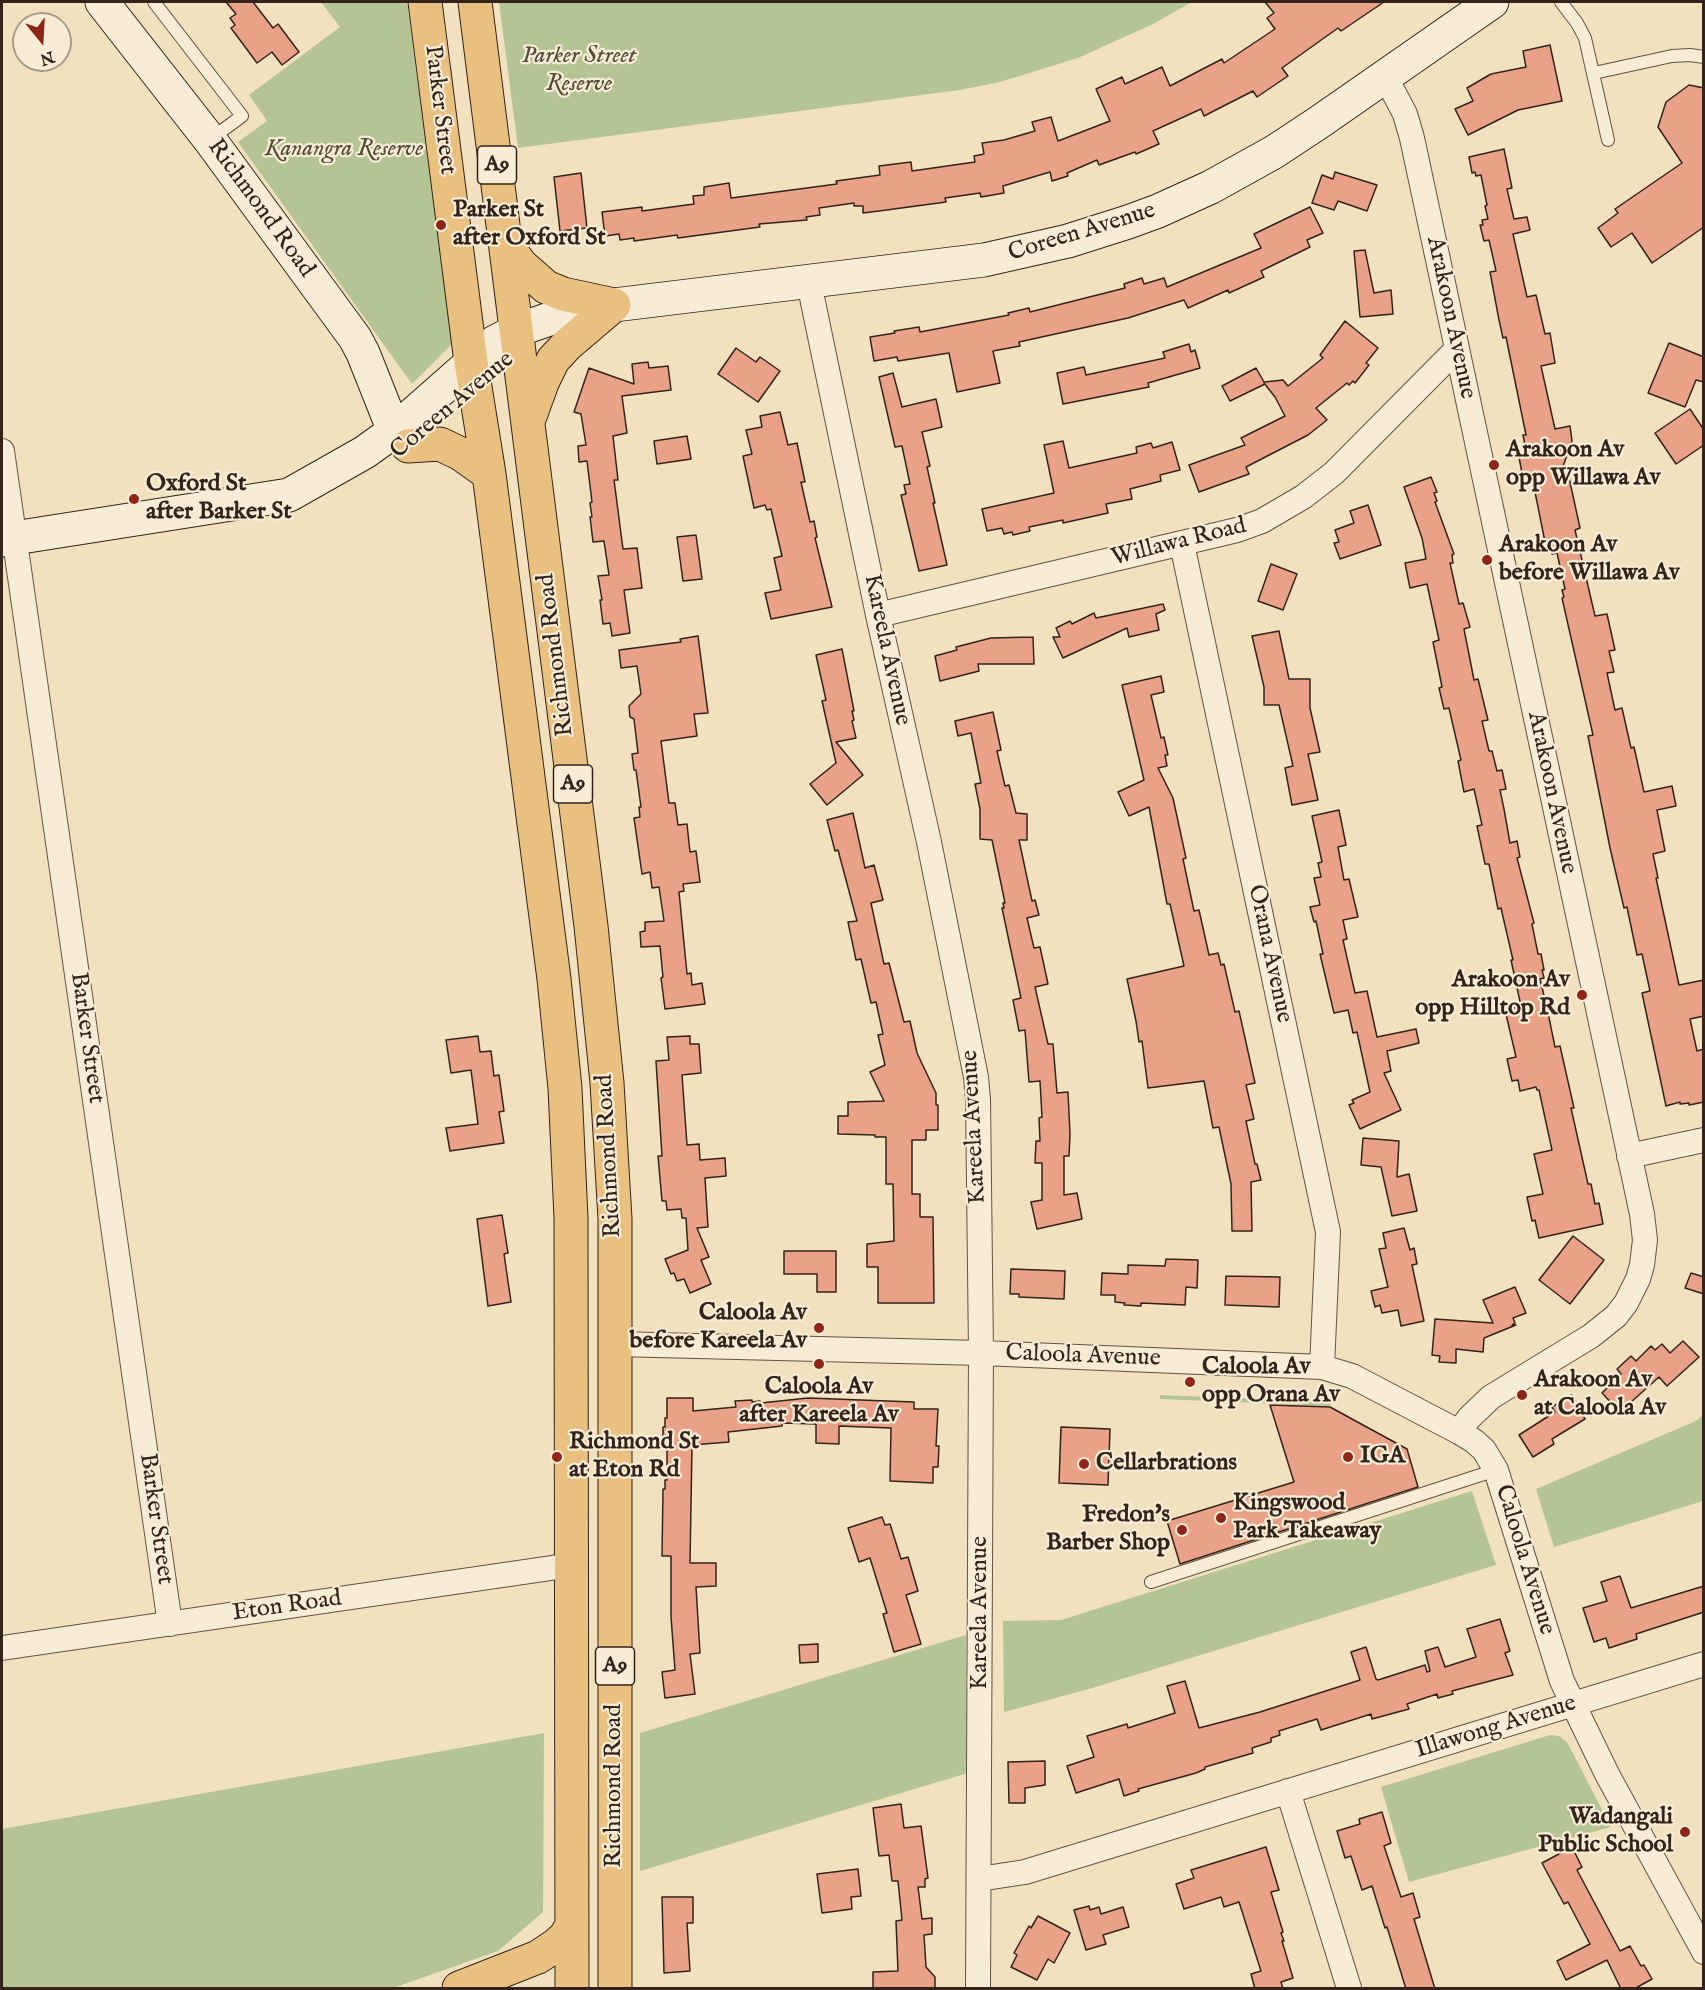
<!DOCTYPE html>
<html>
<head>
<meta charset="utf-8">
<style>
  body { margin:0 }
  #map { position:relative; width:1705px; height:1990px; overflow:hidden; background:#f2e1be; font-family:"IM FELL English",serif }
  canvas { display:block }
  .frame { position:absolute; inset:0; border:3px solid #34231b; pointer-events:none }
  .north { position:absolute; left:12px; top:12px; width:60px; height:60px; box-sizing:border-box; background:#f7ecd5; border:2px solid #a99c8b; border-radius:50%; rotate:162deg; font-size:16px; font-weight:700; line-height:24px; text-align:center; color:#34231b }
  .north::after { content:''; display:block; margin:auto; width:21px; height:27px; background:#8f2418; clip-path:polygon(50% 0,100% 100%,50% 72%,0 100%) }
</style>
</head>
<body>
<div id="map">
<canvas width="1705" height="1990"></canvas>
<div class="frame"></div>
<div class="north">N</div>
</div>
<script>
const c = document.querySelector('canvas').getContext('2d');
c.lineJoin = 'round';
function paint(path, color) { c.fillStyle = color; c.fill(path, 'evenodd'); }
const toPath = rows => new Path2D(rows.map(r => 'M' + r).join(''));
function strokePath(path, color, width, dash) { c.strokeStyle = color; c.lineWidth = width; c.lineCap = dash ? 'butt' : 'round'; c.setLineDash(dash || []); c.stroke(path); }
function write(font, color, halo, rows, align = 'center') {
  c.font = font + ' "IM FELL English",serif'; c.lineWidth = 4.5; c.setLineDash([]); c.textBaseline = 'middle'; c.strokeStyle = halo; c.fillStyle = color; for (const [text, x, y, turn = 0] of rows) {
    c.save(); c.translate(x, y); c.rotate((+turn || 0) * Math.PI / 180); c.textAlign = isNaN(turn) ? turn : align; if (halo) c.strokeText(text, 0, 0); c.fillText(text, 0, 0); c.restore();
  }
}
paint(toPath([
  [321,2,407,2,452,344,412,384,238,142,267,121,249,95,340,27],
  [499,2,1192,2,1153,24,1078,58,1000,82,960,90,518,148],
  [1160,1395,1331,1402,1331,1404,1330,1406,1160,1399],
  [1703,1415,1703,1501,1554,1547,1536,1489,1696,1421],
  [1472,1491,1496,1565,1089,1689,1004,1712,1003,1621,1061,1620],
  [966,1635,968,1773,640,1871,640,1733],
  [544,1733,543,1912,498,1951,393,1988,2,1988,2,1829],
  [1550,1735,1559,1736,1567,1742,1611,1827,1409,1882,1381,1787]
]), '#b5c495');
const building = toPath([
  [226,2,253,2,273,28,278,24,299,52,282,65,272,52,257,63,231,28,235,25,230,18,236,14,226,2],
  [1265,2,1384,2,1341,31,1338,28,1282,68,1288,76,1257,97,1253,91,1204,116,1201,109,1153,131,1159,144,1136,154,1135,152,1099,165,1097,160,1067,173,1068,176,1052,181,1050,172,1003,186,1004,193,981,197,980,193,945,198,946,202,879,211,863,213,863,206,854,206,854,203,819,208,820,215,806,217,807,220,759,224,760,227,678,238,677,235,634,241,634,238,620,240,619,234,605,236,602,212,642,207,642,211,694,204,693,196,704,195,704,187,729,183,731,198,837,184,836,181,880,175,879,166,911,162,912,171,975,162,974,156,984,154,982,143,1004,140,1035,131,1032,122,1051,117,1058,141,1110,121,1096,89,1122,77,1125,84,1162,67,1170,86,1222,59,1224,63,1275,29,1267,18,1274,13,1265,2],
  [1550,45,1562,101,1518,110,1468,135,1455,109,1473,101,1467,88,1491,74,1526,67,1523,51,1550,45],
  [1689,85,1704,88,1704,227,1652,263,1632,233,1611,247,1598,228,1618,213,1615,209,1682,163,1658,127,1666,102,1689,85],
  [1504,149,1512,188,1507,189,1514,219,1527,217,1530,230,1513,234,1527,297,1536,295,1545,334,1550,333,1555,363,1541,366,1555,429,1570,426,1572,441,1560,475,1568,473,1580,528,1575,530,1595,616,1607,614,1615,650,1609,651,1614,672,1607,673,1615,710,1622,708,1631,748,1634,747,1644,792,1672,786,1676,806,1657,810,1665,851,1653,854,1658,878,1656,878,1679,985,1704,980,1704,1016,1690,1019,1697,1051,1704,1049,1704,1102,1689,1105,1689,1103,1680,1104,1680,1102,1666,1106,1642,993,1650,991,1642,954,1637,955,1627,907,1624,908,1610,848,1588,736,1593,735,1562,598,1564,597,1562,590,1565,589,1557,553,1552,554,1549,542,1545,542,1532,477,1523,479,1519,457,1527,455,1523,435,1526,435,1506,337,1503,338,1499,320,1490,272,1496,271,1489,240,1484,241,1480,225,1483,225,1482,220,1488,219,1485,206,1487,205,1481,175,1476,176,1475,172,1472,173,1469,157,1504,149],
  [1335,172,1377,185,1367,211,1338,201,1334,210,1312,203,1322,175,1333,179,1335,172],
  [581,173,587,228,560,231,554,177,581,173],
  [1310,207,1323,233,1307,240,1310,247,1261,271,1264,277,1229,293,1228,290,1188,308,1184,300,1128,318,1019,342,1020,346,993,351,1000,383,957,392,949,353,898,361,897,357,874,361,870,337,895,333,894,331,919,327,920,332,1009,315,1008,313,1029,308,1030,312,1125,288,1124,284,1142,278,1144,284,1164,278,1167,287,1261,248,1254,234,1310,207],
  [1365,250,1374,293,1391,290,1393,314,1360,317,1354,251,1365,250],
  [1345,321,1378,348,1366,363,1369,365,1355,383,1353,381,1349,385,1347,383,1316,408,1327,420,1308,435,1246,467,1249,474,1199,492,1189,465,1245,445,1241,438,1285,416,1275,397,1264,383,1265,384,1230,401,1222,386,1256,368,1264,382,1283,380,1288,386,1323,358,1320,355,1345,321],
  [1669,343,1704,357,1704,382,1696,380,1685,407,1648,393,1669,343],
  [1189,344,1191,352,1195,350,1200,368,1148,383,1149,387,1063,404,1057,373,1084,367,1086,375,1165,358,1163,352,1189,344],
  [736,348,756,362,760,357,780,371,758,402,718,374,736,348],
  [648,362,649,368,668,366,671,390,622,396,627,433,613,436,618,480,614,480,623,549,637,548,642,588,624,590,630,633,612,636,610,623,603,624,600,600,602,600,598,576,609,575,604,541,593,542,590,517,592,517,590,503,592,502,587,461,579,462,578,446,586,445,581,414,574,412,589,368,634,384,632,364,648,362],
  [893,373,902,407,936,399,942,427,922,432,930,466,927,467,935,503,933,503,947,565,919,571,901,495,906,494,904,485,910,484,902,446,895,447,879,377,893,373],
  [1690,409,1704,430,1704,445,1676,464,1655,433,1690,409],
  [780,412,788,445,797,443,805,482,801,482,810,522,814,521,817,537,815,538,832,607,771,619,765,593,781,590,774,558,782,556,771,509,767,510,765,505,754,508,743,456,752,454,746,430,762,427,760,416,780,412],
  [687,436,691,459,657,464,654,441,687,436],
  [1063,441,1069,468,1137,453,1136,447,1151,443,1153,448,1172,442,1180,470,1160,475,1161,481,1130,489,1132,499,1106,504,1108,513,1063,523,1063,520,1029,527,1030,531,1013,535,1012,532,1004,534,1002,528,987,531,982,509,1054,493,1044,445,1063,441],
  [1431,477,1437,492,1434,493,1437,501,1435,502,1454,554,1452,555,1453,563,1450,563,1459,604,1463,603,1470,627,1464,629,1474,680,1478,679,1488,720,1482,721,1489,751,1492,751,1497,771,1502,770,1506,789,1500,790,1504,809,1510,843,1517,841,1520,857,1517,858,1534,923,1532,924,1538,954,1541,954,1544,970,1542,970,1544,978,1540,979,1547,1008,1555,1047,1560,1046,1574,1108,1571,1108,1588,1184,1591,1184,1595,1204,1599,1203,1603,1224,1539,1238,1535,1220,1532,1221,1527,1197,1543,1194,1534,1154,1552,1150,1539,1090,1537,1090,1536,1087,1520,1091,1518,1080,1512,1081,1507,1059,1516,1057,1505,1010,1521,1006,1511,960,1513,960,1501,908,1498,909,1489,864,1485,864,1477,826,1482,825,1474,789,1464,792,1458,761,1461,760,1449,708,1444,709,1439,688,1442,687,1433,642,1439,640,1427,584,1410,588,1405,563,1426,559,1422,538,1404,487,1431,477],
  [1368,505,1381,545,1340,559,1334,543,1339,542,1335,530,1354,523,1350,511,1368,505],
  [696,535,702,579,683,581,677,537,696,535],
  [1271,564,1297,574,1283,610,1258,601,1271,564],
  [1163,604,1165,610,1156,614,1159,630,1129,637,1127,628,1063,658,1053,637,1060,637,1056,628,1070,621,1072,624,1094,613,1096,618,1163,604],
  [1279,631,1289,679,1310,679,1310,708,1320,752,1308,754,1318,800,1292,805,1285,768,1293,766,1279,705,1264,705,1264,687,1252,636,1279,631],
  [698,636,708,713,694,714,697,736,661,741,669,803,675,803,678,825,687,824,690,852,696,851,700,882,683,884,684,891,679,892,687,974,691,973,692,985,702,983,705,1004,665,1009,661,978,663,977,660,946,641,947,640,932,645,931,645,922,664,921,659,887,652,888,650,872,642,874,634,818,640,817,639,807,641,807,636,770,634,770,632,754,638,753,634,719,630,717,629,706,641,694,637,666,621,668,619,650,681,642,680,639,698,636],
  [1033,637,1034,664,978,664,979,671,940,681,935,656,957,650,956,647,991,638,1033,637],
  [842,649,854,711,852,711,854,720,852,721,856,738,836,742,863,775,827,805,810,784,836,763,822,701,826,700,816,655,842,649],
  [1161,676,1164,692,1151,695,1161,738,1164,737,1168,755,1165,755,1167,766,1158,768,1173,798,1186,858,1183,859,1194,911,1199,910,1209,955,1218,953,1221,965,1224,964,1235,1012,1239,1011,1255,1083,1246,1085,1254,1119,1246,1121,1255,1164,1257,1164,1261,1180,1251,1182,1252,1231,1232,1231,1231,1184,1219,1127,1213,1128,1204,1081,1148,1088,1142,1041,1139,1042,1136,1021,1127,979,1184,966,1170,904,1167,904,1149,807,1129,816,1118,792,1144,780,1122,685,1161,676],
  [993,712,1001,750,997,751,1005,786,1009,785,1016,813,1027,814,1027,840,1019,840,1032,901,1035,900,1039,915,1027,918,1034,948,1040,947,1048,984,1035,987,1048,1044,1053,1044,1057,1093,1068,1092,1070,1134,1069,1156,1064,1156,1064,1195,1077,1193,1082,1219,1037,1229,1031,1202,1042,1200,1042,1163,1035,1163,1036,1141,1040,1141,1039,1118,1042,1117,1040,1081,1029,1082,1025,1030,1019,1031,1013,1000,1021,998,1002,908,1004,908,1003,903,1005,903,992,840,980,839,980,809,975,784,981,783,971,733,958,736,955,721,993,712],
  [1339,810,1346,845,1338,847,1344,880,1349,879,1358,917,1343,920,1347,939,1343,940,1355,993,1367,991,1377,1037,1416,1029,1419,1043,1387,1051,1391,1071,1384,1073,1401,1110,1360,1129,1349,1105,1354,1103,1352,1100,1370,1092,1357,1032,1353,1033,1348,1010,1334,1013,1320,954,1323,954,1316,921,1314,922,1310,907,1320,905,1314,878,1321,877,1318,863,1322,862,1312,816,1339,810],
  [853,813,865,868,874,865,883,900,871,903,884,964,889,963,904,1022,910,1021,917,1053,936,1093,936,1105,938,1105,938,1130,926,1130,926,1140,912,1140,912,1194,920,1194,920,1217,933,1217,934,1303,878,1303,878,1267,867,1267,867,1244,894,1241,893,1184,886,1184,886,1137,875,1137,875,1135,838,1134,838,1116,848,1116,848,1102,884,1101,870,1072,885,1065,878,1035,883,1034,876,1002,871,1003,861,959,856,960,848,922,857,921,838,850,835,851,827,820,853,813],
  [478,1036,480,1052,491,1051,494,1076,499,1075,504,1111,499,1112,504,1143,450,1151,446,1128,478,1124,471,1070,451,1073,446,1040,478,1036],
  [690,1036,690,1044,699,1044,701,1073,682,1075,687,1145,699,1144,700,1160,725,1158,726,1176,705,1178,708,1227,697,1228,709,1257,701,1260,711,1284,690,1293,684,1279,677,1281,674,1273,671,1274,665,1259,688,1250,686,1218,682,1218,681,1209,667,1210,666,1201,662,1201,658,1156,662,1156,656,1061,669,1060,667,1037,690,1036],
  [1363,1138,1399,1141,1397,1177,1409,1174,1417,1211,1392,1216,1381,1167,1361,1165,1363,1138],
  [502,1215,508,1253,504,1254,511,1302,488,1306,477,1219,502,1215],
  [1404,1228,1410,1250,1414,1248,1417,1264,1412,1265,1424,1321,1401,1326,1398,1310,1382,1313,1380,1305,1375,1307,1371,1291,1388,1287,1379,1249,1386,1248,1383,1233,1404,1228],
  [1573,1236,1604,1260,1570,1304,1539,1280,1573,1236],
  [784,1251,836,1251,836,1292,817,1292,817,1274,784,1274,784,1251],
  [1166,1259,1198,1260,1197,1288,1186,1287,1185,1305,1141,1303,1141,1306,1124,1305,1125,1303,1115,1302,1115,1295,1101,1295,1102,1273,1128,1274,1128,1265,1165,1266,1166,1259],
  [1011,1269,1065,1271,1064,1299,1019,1297,1019,1294,1010,1294,1011,1269],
  [1691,1273,1704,1277,1704,1294,1685,1288,1691,1273],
  [1226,1276,1280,1277,1279,1307,1225,1305,1226,1276],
  [1515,1287,1526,1313,1513,1318,1515,1323,1512,1325,1516,1325,1484,1338,1483,1352,1456,1349,1456,1363,1439,1362,1440,1356,1432,1355,1435,1319,1493,1323,1483,1300,1515,1287],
  [1683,1341,1699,1357,1667,1386,1659,1377,1620,1412,1602,1393,1621,1374,1617,1369,1631,1356,1636,1361,1651,1346,1655,1350,1662,1344,1670,1353,1683,1341],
  [1572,1395,1585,1419,1552,1439,1554,1444,1533,1457,1519,1435,1555,1412,1552,1407,1572,1395],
  [667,1398,693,1398,693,1411,736,1407,735,1401,752,1400,752,1402,760,1401,761,1403,808,1398,914,1402,914,1409,938,1409,936,1446,939,1446,938,1467,933,1467,933,1483,890,1481,891,1428,839,1426,839,1444,816,1443,816,1424,782,1423,782,1426,728,1432,729,1442,692,1445,690,1563,716,1563,716,1586,696,1587,700,1653,690,1654,695,1694,665,1698,662,1672,675,1670,671,1617,671,1556,662,1556,663,1489,665,1489,665,1480,667,1480,667,1443,663,1443,663,1427,665,1427,665,1418,667,1418,667,1398],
  [1270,1405,1330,1407,1407,1449,1418,1487,1180,1564,1167,1521,1294,1482,1270,1405],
  [1061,1427,1110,1429,1108,1485,1059,1483,1061,1427],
  [882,1517,885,1525,890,1524,901,1559,908,1557,918,1591,906,1595,921,1644,894,1652,883,1614,887,1613,870,1558,859,1562,848,1528,882,1517],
  [1620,1576,1631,1608,1704,1586,1704,1612,1636,1634,1637,1639,1609,1648,1606,1638,1594,1642,1583,1608,1607,1601,1601,1582,1620,1576],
  [1500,1619,1510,1651,1505,1653,1513,1675,1452,1691,1453,1694,1438,1698,1437,1694,1407,1704,1409,1709,1372,1719,1371,1714,1321,1730,1317,1719,1279,1731,1280,1735,1271,1738,1271,1742,1252,1748,1253,1753,1205,1767,1205,1769,1196,1773,1138,1789,1139,1791,1124,1796,1119,1779,1076,1793,1067,1766,1094,1757,1087,1736,1127,1724,1128,1728,1175,1713,1167,1686,1185,1681,1199,1728,1260,1712,1360,1680,1351,1652,1366,1647,1376,1679,1378,1680,1425,1665,1427,1672,1430,1671,1425,1651,1438,1647,1445,1667,1476,1657,1467,1629,1500,1619],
  [818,1644,818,1662,800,1663,799,1645,818,1644],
  [1045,1761,1045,1785,1025,1788,1025,1803,1009,1803,1008,1762,1045,1761],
  [901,1804,904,1828,921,1826,928,1878,925,1879,925,1887,918,1887,922,1919,932,1918,932,1934,924,1935,926,1967,935,1977,935,1989,873,1989,873,1972,898,1971,896,1921,902,1920,898,1881,892,1881,889,1855,879,1856,873,1808,901,1804],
  [1382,1812,1391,1843,1384,1846,1401,1897,1413,1893,1420,1917,1414,1919,1435,1989,1406,1989,1387,1927,1385,1928,1372,1886,1362,1890,1351,1856,1345,1858,1337,1831,1360,1824,1359,1819,1382,1812],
  [1266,1847,1279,1890,1271,1892,1283,1932,1281,1933,1284,1941,1282,1941,1293,1978,1281,1982,1283,1989,1255,1989,1251,1974,1261,1971,1239,1902,1224,1907,1221,1897,1184,1909,1176,1884,1194,1878,1191,1870,1266,1847],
  [1572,1847,1582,1867,1577,1870,1620,1951,1630,1946,1641,1966,1644,1965,1652,1979,1634,1989,1621,1989,1607,1960,1566,1980,1557,1961,1590,1944,1568,1902,1564,1904,1542,1863,1572,1847],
  [858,1869,861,1896,851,1897,852,1909,822,1913,817,1874,858,1869],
  [662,1897,693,1897,693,1923,687,1923,690,1971,664,1973,662,1897],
  [1089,1906,1090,1910,1099,1907,1101,1914,1123,1907,1129,1927,1103,1935,1106,1944,1086,1950,1074,1910,1089,1906],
  [1038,1916,1070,1933,1054,1963,1048,1959,1037,1980,1011,1967,1017,1955,1014,1953,1029,1926,1031,1928,1038,1916]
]);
paint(building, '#e9a187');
strokePath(building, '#34231b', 1.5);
const lane = toPath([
  [154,2,242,116,212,138],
  [1561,2,1577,23,1585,38,1608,140],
  [1594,73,1672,56,1690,55,1704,57],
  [1151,1582,1496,1470]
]);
const street = toPath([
  [1385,76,1405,114,1412,138,1642,1214,1645,1240,1642,1265,1638,1279,1626,1303,1616,1316,1591,1336,1491,1397,1469,1418,1459,1432],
  [809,283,878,615,929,842,976,1077,978,1099,981,1353,978,1988],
  [2,451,170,1624],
  [1182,544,1328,1232,1322,1367],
  [878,615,1237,530,1262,521,1303,497,1334,473,1456,350],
  [1629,1156,1704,1140],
  [615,1344,981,1353,1322,1367,1352,1376,1459,1432,1474,1441,1484,1450,1496,1470,1562,1681,1607,1774,1704,1952],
  [2,1648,572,1565],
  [1288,1791,1349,1988],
  [979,1879,1025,1872,1704,1664]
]);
const secondary = toPath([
  [102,2,210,140,355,338,363,353,394,431],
  [2,540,289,495,365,452,394,431,495,342,518,330,558,316,614,305,984,260,1068,241,1128,222,1158,211,1211,187,1274,152,1318,123,1492,2]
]);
const highway = toPath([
  [425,2,471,362,489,474,554,979,565,1088,571,1218,572,1988],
  [475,2,591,926,607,1083,615,1219,615,1988],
  [508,242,513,254,521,265,546,287,563,294,614,305],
  [530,416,542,383,553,360,567,345,614,305],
  [408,446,440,444,461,454,489,474],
  [459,1988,538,1957,556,1945,565,1937,571,1927]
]);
strokePath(lane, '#645244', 14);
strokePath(street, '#645244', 26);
strokePath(secondary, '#34231b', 35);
strokePath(highway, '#34231b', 35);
strokePath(lane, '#f7ecd5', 12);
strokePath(street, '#f7ecd5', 24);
strokePath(secondary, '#f7ecd5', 33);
strokePath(highway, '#e9c07f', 33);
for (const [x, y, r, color] of [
  [441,225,6,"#8f2418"],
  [1494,465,6,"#8f2418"],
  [134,499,6,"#8f2418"],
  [1487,560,6,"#8f2418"],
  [1582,995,6,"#8f2418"],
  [819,1328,6,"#8f2418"],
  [819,1364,6,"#8f2418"],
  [1190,1382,6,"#8f2418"],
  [1522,1395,6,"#8f2418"],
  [557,1457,6,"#8f2418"],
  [1348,1457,6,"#8f2418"],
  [1084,1464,6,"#8f2418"],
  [1221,1518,6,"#8f2418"],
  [1182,1530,6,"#8f2418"],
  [1685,1832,6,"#8f2418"]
]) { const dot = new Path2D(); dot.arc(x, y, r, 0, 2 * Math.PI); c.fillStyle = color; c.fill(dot); strokePath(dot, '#f7ecd5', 2); }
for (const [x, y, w] of [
  [497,165,39],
  [573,784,39],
  [615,1666,39]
]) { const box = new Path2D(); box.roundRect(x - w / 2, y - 19, w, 38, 4.5); c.fillStyle = '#f7ecd5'; c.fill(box); strokePath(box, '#34231b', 1.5); }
write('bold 22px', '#34231b', null, [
  ["A9",497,165],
  ["A9",573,784],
  ["A9",615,1666]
]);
write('italic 24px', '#544b3a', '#f7ecd5', [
  ["Parker Street",579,57],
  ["Reserve",579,85],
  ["Kanangra Reserve",344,150]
]);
write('24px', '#34231b', '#f7ecd5', [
  ["Parker Street",439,110,83],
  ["Richmond Road",260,209,54],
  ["Coreen Avenue",1082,233,-17],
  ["Arakoon Avenue",1450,318,78],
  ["Coreen Avenue",453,406,-40],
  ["Willawa Road",1179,543,-14],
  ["Kareela Avenue",886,650,78],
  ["Richmond Road",557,655,-97],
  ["Arakoon Avenue",1551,793,78],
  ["Orana Avenue",1269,954,78],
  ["Barker Street",86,1038,82],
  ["Kareela Avenue",975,1127,-93],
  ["Richmond Road",610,1156,-93],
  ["Caloola Avenue",1083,1357,2],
  ["Barker Street",155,1519,82],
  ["Caloola Avenue",1524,1560,73],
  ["Eton Road",287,1607,-8],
  ["Kareela Avenue",981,1613,-90],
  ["Illawong Avenue",1496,1728,-17],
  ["Richmond Road",615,1786,-90]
]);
write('bold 24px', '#34231b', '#f7ecd5', [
  ["Parker St",453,211],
  ["after Oxford St",453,239],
  ["Arakoon Av",1506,451],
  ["opp Willawa Av",1506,479],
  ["Oxford St",146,485],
  ["after Barker St",146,513],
  ["Arakoon Av",1499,546],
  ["before Willawa Av",1499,574],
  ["Arakoon Av",1570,981,"right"],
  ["opp Hilltop Rd",1570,1009,"right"],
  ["Caloola Av",807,1314,"right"],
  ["before Kareela Av",807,1342,"right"],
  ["Caloola Av",1202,1368],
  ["opp Orana Av",1202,1396],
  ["Arakoon Av",1534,1381],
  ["at Caloola Av",1534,1409],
  ["Caloola Av",819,1388,"center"],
  ["after Kareela Av",819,1416,"center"],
  ["Richmond St",569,1443],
  ["at Eton Rd",569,1471],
  ["IGA",1360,1457],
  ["Cellarbrations",1096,1464],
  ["Kingswood",1233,1504],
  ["Park Takeaway",1233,1532],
  ["Fredon's",1170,1516,"right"],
  ["Barber Shop",1170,1544,"right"],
  ["Wadangali",1673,1818,"right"],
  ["Public School",1673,1846,"right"]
], 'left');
</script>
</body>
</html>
